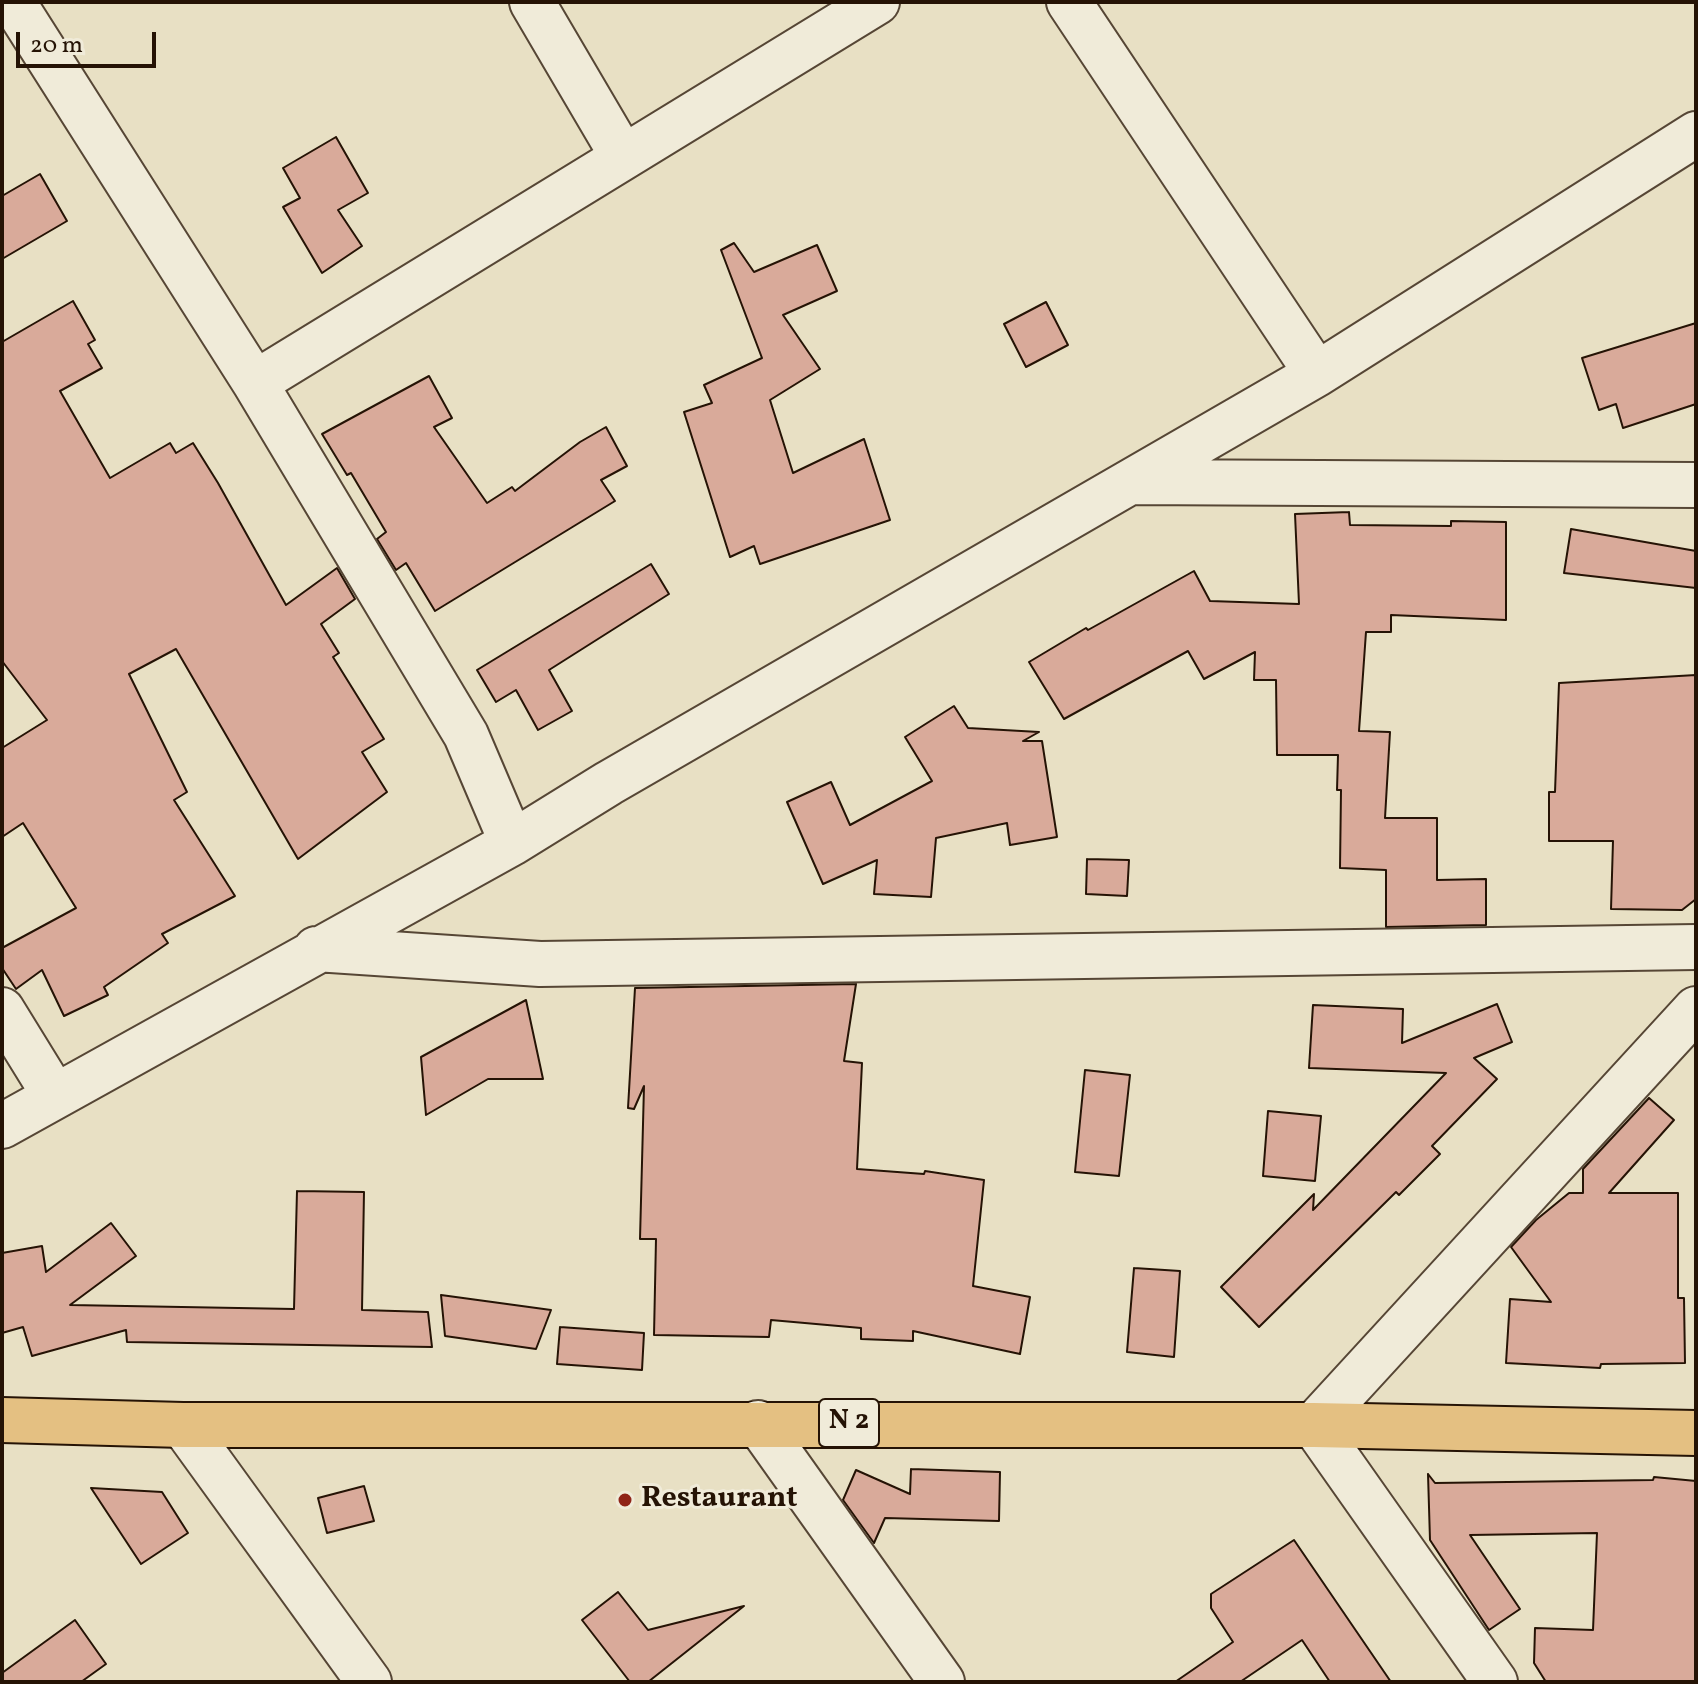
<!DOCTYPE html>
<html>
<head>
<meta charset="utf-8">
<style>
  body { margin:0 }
  #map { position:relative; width:1698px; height:1684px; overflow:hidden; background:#e8e0c4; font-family:Vollkorn,serif }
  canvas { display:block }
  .frame { position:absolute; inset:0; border:4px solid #251305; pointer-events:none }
  .scale { position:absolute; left:16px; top:32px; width:140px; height:36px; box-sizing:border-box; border:4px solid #251305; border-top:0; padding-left:10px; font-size:24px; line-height:28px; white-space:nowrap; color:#251305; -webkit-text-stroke:6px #f0ebd9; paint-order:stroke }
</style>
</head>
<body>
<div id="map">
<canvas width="1698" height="1684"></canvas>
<div class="frame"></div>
<div class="scale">20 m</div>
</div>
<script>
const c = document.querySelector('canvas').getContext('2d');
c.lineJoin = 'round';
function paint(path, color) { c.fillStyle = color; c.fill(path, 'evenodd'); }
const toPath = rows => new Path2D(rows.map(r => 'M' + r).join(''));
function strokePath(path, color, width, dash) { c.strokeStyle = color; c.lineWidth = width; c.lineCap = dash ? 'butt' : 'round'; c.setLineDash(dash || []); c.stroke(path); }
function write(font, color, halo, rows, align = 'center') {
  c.font = font + ' Vollkorn,serif'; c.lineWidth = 6; c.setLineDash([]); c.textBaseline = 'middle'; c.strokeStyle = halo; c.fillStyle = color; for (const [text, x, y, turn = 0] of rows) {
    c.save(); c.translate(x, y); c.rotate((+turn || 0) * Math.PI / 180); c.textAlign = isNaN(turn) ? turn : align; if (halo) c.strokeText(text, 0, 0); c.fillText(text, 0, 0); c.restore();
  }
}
const building = toPath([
  [336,137,368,193,338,210,362,246,322,273,283,207,300,198,283,168,336,137],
  [40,174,67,221,2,259,2,196,40,174],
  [734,243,754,272,817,245,837,291,783,315,820,369,770,400,793,473,864,439,890,520,760,564,754,546,730,557,684,412,712,403,704,385,762,358,721,250,734,243],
  [73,301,95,340,88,344,102,368,60,391,110,478,170,443,176,453,193,443,218,483,286,605,337,568,355,599,321,624,339,653,333,657,384,739,362,752,387,792,298,859,176,649,129,674,187,792,174,800,235,896,162,934,168,943,104,987,108,995,64,1016,42,970,16,989,2,968,2,948,76,908,23,823,2,837,2,748,47,720,2,661,2,342,73,301],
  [1046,302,1068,345,1026,367,1004,324,1046,302],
  [1696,323,1696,404,1623,428,1616,404,1599,410,1582,358,1696,323],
  [429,376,452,418,434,427,487,503,512,487,515,491,580,442,606,427,627,466,601,480,615,501,435,611,406,563,396,570,377,539,386,532,351,473,347,475,322,434,429,376],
  [1349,512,1350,525,1451,526,1451,521,1506,522,1506,620,1391,615,1391,632,1366,632,1359,731,1390,732,1385,818,1437,818,1437,880,1486,879,1486,925,1386,927,1386,870,1340,868,1341,790,1337,790,1338,755,1277,755,1276,680,1254,680,1255,652,1204,679,1188,651,1064,719,1029,662,1086,628,1088,630,1194,571,1210,601,1299,604,1295,514,1349,512],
  [1571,529,1696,551,1696,588,1564,573,1571,529],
  [651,564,669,594,549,670,572,711,538,730,516,690,496,702,477,670,651,564],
  [1696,675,1696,899,1682,910,1611,909,1613,841,1549,841,1549,792,1555,792,1559,683,1696,675],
  [954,706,968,728,1039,732,1023,741,1042,741,1057,837,1010,845,1007,823,936,838,931,897,874,894,877,860,823,884,787,802,831,782,850,825,932,781,905,737,954,706],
  [1087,859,1129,860,1127,896,1086,894,1087,859],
  [856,984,844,1061,862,1063,857,1169,924,1174,925,1171,984,1180,973,1286,1030,1297,1020,1354,913,1331,913,1341,861,1339,861,1328,771,1320,769,1337,654,1335,656,1239,640,1239,644,1086,634,1109,628,1108,635,988,856,984],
  [526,1000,543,1079,488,1079,426,1115,421,1057,526,1000],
  [1497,1004,1512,1042,1474,1058,1497,1079,1432,1146,1440,1154,1399,1195,1396,1192,1259,1327,1221,1287,1314,1194,1313,1210,1446,1073,1309,1068,1313,1005,1403,1009,1402,1043,1497,1004],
  [1085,1070,1130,1075,1119,1176,1075,1172,1085,1070],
  [1649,1098,1674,1120,1609,1193,1678,1193,1678,1298,1684,1298,1685,1363,1601,1364,1600,1368,1506,1363,1510,1299,1551,1302,1511,1247,1536,1220,1569,1193,1583,1193,1583,1169,1649,1098],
  [1268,1111,1321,1116,1315,1181,1263,1176,1268,1111],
  [297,1191,364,1192,362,1310,428,1312,432,1347,127,1342,126,1330,32,1356,23,1327,2,1333,2,1253,42,1246,46,1272,111,1223,136,1256,70,1305,294,1309,297,1191],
  [1134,1268,1180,1271,1174,1357,1127,1352,1134,1268],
  [441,1295,551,1310,536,1349,445,1336,441,1295],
  [560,1327,644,1333,642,1370,557,1364,560,1327],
  [911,1469,1000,1472,999,1521,885,1518,874,1543,843,1500,856,1470,910,1494,911,1469],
  [1428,1474,1435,1483,1653,1480,1654,1477,1696,1481,1696,1682,1546,1682,1534,1663,1535,1628,1593,1630,1597,1533,1470,1535,1520,1609,1489,1630,1430,1540,1428,1474],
  [364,1486,374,1521,327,1533,318,1498,364,1486],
  [91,1488,162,1492,188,1533,141,1564,91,1488],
  [1294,1540,1391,1682,1330,1682,1302,1640,1240,1682,1175,1682,1233,1642,1211,1608,1211,1594,1294,1540],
  [618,1592,648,1630,744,1606,648,1682,630,1682,582,1620,618,1592],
  [75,1620,106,1664,81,1682,2,1682,2,1673,75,1620]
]);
paint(building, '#d9aa9a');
strokePath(building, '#251305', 2);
const minor = toPath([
  [13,2,255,383,466,735,512,843],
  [532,2,623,157],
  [1069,2,1317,374],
  [255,383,877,2],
  [1131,482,1696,485],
  [316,949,540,964,1696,947],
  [2,1010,55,1096],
  [2,1126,512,843,609,783,1317,374,1696,134],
  [758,1423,942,1682],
  [183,1425,369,1682],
  [1495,1682,1314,1425,1696,1009]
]);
const major = toPath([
  [2,1420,183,1425,1314,1425,1696,1433]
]);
strokePath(minor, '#564635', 48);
strokePath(major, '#251305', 48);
strokePath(minor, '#f0ebd9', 44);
strokePath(major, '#e4c082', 44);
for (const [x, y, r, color] of [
  [625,1500,8,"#8f2418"]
]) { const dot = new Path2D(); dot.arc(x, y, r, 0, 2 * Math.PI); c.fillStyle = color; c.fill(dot); strokePath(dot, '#f0ebd9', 3); }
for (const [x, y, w] of [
  [849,1423,60]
]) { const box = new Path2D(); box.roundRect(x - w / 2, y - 24, w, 48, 6); c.fillStyle = '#f0ebd9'; c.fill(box); strokePath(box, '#251305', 2); }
write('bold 28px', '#251305', null, [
  ["N 2",849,1423]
]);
write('bold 30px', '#251305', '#f0ebd9', [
  ["Restaurant",641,1500]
], 'left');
</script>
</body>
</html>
